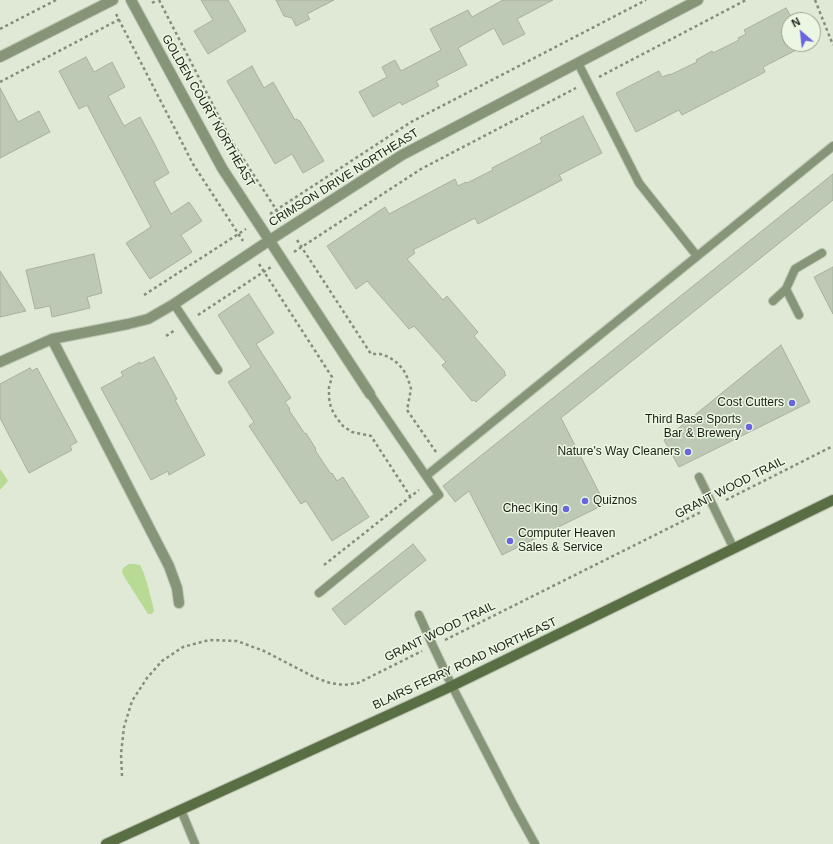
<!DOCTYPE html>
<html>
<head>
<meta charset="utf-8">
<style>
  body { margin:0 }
  #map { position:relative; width:833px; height:844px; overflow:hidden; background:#dfe9d5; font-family:Arial,sans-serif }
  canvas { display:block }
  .north { position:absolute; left:781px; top:12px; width:40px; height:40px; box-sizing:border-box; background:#ecf7e3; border:1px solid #98a091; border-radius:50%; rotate:332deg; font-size:11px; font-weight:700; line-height:16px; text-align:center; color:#1b1e17 }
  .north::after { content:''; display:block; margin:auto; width:14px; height:18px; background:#6865df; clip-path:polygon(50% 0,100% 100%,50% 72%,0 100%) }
</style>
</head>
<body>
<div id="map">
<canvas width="833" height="844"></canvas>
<div class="north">N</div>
</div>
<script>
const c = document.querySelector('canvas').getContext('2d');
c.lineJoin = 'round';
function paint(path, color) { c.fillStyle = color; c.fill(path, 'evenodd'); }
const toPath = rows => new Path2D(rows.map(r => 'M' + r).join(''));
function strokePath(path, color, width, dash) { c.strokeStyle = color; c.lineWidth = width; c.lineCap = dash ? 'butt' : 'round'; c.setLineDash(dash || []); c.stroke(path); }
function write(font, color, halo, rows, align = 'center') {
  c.font = font + ' Arial,sans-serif'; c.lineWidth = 3; c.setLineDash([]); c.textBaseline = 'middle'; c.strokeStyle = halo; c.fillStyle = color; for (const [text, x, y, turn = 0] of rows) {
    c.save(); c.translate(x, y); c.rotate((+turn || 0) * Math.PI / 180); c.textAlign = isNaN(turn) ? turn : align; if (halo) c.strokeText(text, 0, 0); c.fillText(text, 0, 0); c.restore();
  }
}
paint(toPath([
  [0,469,5,476,8,481,0,490],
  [129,564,134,564,140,565,143,571,147,583,154,610,153,613,151,614,148,614,125,578,122,572,123,568]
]), '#b7db94');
const building = toPath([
  [201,0,228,0,246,31,208,54,194,31,213,20,201,0],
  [276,0,334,0,307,14,310,19,296,26,292,18,284,16,276,0],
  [503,0,553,0,517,19,525,34,503,45,494,28,458,48,467,65,436,81,439,86,402,105,400,102,373,117,359,92,387,77,382,67,395,60,401,71,441,50,430,29,468,10,472,17,503,0],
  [786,8,793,20,789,20,789,44,805,44,806,45,763,67,765,72,682,115,679,110,636,132,616,93,659,71,662,77,670,74,670,75,697,62,696,60,712,51,713,53,739,40,738,38,746,34,744,30,786,8],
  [86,57,94,72,112,62,125,87,108,96,124,126,140,117,154,143,169,173,154,182,171,214,189,202,202,221,181,235,192,252,150,279,126,243,151,227,87,105,79,109,59,71,86,57],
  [252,66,264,88,273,82,295,120,297,119,299,121,300,121,324,161,303,173,292,154,275,164,227,81,252,66],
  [0,88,18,122,39,111,50,132,0,158,0,88],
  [583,116,602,153,559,175,562,180,478,224,475,218,413,250,415,253,407,259,443,300,447,296,478,332,474,336,505,372,504,373,506,375,476,402,474,400,472,401,442,365,446,362,414,326,409,329,367,281,356,289,327,246,385,207,389,214,455,179,458,186,466,182,467,183,493,170,492,168,542,142,540,138,583,116],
  [833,174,833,200,561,418,605,504,502,555,469,491,455,502,443,486,833,174],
  [94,254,102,293,87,297,90,308,52,317,50,306,35,309,26,270,94,254],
  [833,267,833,314,814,277,833,267],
  [0,271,26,311,0,317,0,271],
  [249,294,274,333,256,344,291,398,285,402,290,409,289,410,305,434,306,433,316,449,315,450,331,474,332,473,337,481,343,477,369,517,332,541,306,501,301,504,249,426,254,422,228,382,251,367,218,315,249,294],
  [781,345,810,402,679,467,664,440,781,345],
  [154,357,177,399,175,400,205,455,169,475,168,471,151,480,101,388,123,376,121,372,140,362,140,364,154,357],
  [30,368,32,371,37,368,77,442,70,446,72,450,29,473,0,418,0,384,30,368],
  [413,544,426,560,345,625,332,609,413,544]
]);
paint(building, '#bec9b5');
strokePath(building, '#a7b19e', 1);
const lane = toPath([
  [578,63,639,183,697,256],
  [773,301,786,289],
  [174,304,218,370],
  [799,315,786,289,795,269,822,253],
  [426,476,833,146],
  [699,477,734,549],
  [319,593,439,495,370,394],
  [419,615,433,646,452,686,514,806,535,844],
  [181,810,195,844]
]);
const street = toPath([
  [131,0,222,168,370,394],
  [0,57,113,0],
  [52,339,169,566,177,588,179,603],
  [0,362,52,339,128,324,148,319,174,304,270,240,402,155,698,0]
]);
const secondary = toPath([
  [106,844,452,686,833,500]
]);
strokePath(lane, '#bcc4b3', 10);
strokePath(street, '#bcc4b3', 12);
strokePath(secondary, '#bcc4b3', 12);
strokePath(toPath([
  [159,0,231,140,281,217],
  [815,0,833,45],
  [152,3,157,0],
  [116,14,193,164,243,241],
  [0,29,56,0],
  [599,77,746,0],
  [0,82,120,19],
  [270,214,411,122,646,0],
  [297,240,371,354,380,354,389,357,396,362,403,369,408,379,411,389,407,410,436,452],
  [294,252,421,169,576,88],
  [259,264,332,377,329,387,329,398,331,408,336,417,343,426,352,432,371,436,410,496],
  [144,295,246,229],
  [198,315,271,267],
  [166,336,175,330],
  [726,500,833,446],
  [324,565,419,490],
  [445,640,701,512],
  [122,776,121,754,124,727,132,701,147,678,162,661,183,647,209,640,237,641,264,651,316,678,330,683,344,685,358,683,422,651]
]), '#868d7f', 2.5, [3, 3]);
strokePath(lane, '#869578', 8);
strokePath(street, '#869578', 10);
strokePath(secondary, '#596e43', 10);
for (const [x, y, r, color] of [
  [792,403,4,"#6865df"],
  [749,427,4,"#6865df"],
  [688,452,4,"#6865df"],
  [585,501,4,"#6865df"],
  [566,509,4,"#6865df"],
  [510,541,4,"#6865df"]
]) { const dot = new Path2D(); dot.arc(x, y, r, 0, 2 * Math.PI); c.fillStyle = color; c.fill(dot); strokePath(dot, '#ecf7e3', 1.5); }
write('12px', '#1b1e17', '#ecf7e3', [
  ["GOLDEN COURT NORTHEAST",208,111,60],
  ["CRIMSON DRIVE NORTHEAST",344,178,-32],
  ["GRANT WOOD TRAIL",730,488,-27],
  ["GRANT WOOD TRAIL",440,632,-26],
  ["BLAIRS FERRY ROAD NORTHEAST",465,664,-25]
]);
write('12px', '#1b1e17', '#ecf7e3', [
  ["Cost Cutters",784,403],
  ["Third Base Sports",741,420],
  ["Bar & Brewery",741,434],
  ["Nature's Way Cleaners",680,452],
  ["Quiznos",593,501,"left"],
  ["Chec King",558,509],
  ["Computer Heaven",518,534,"left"],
  ["Sales & Service",518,548,"left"]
], 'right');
</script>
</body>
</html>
